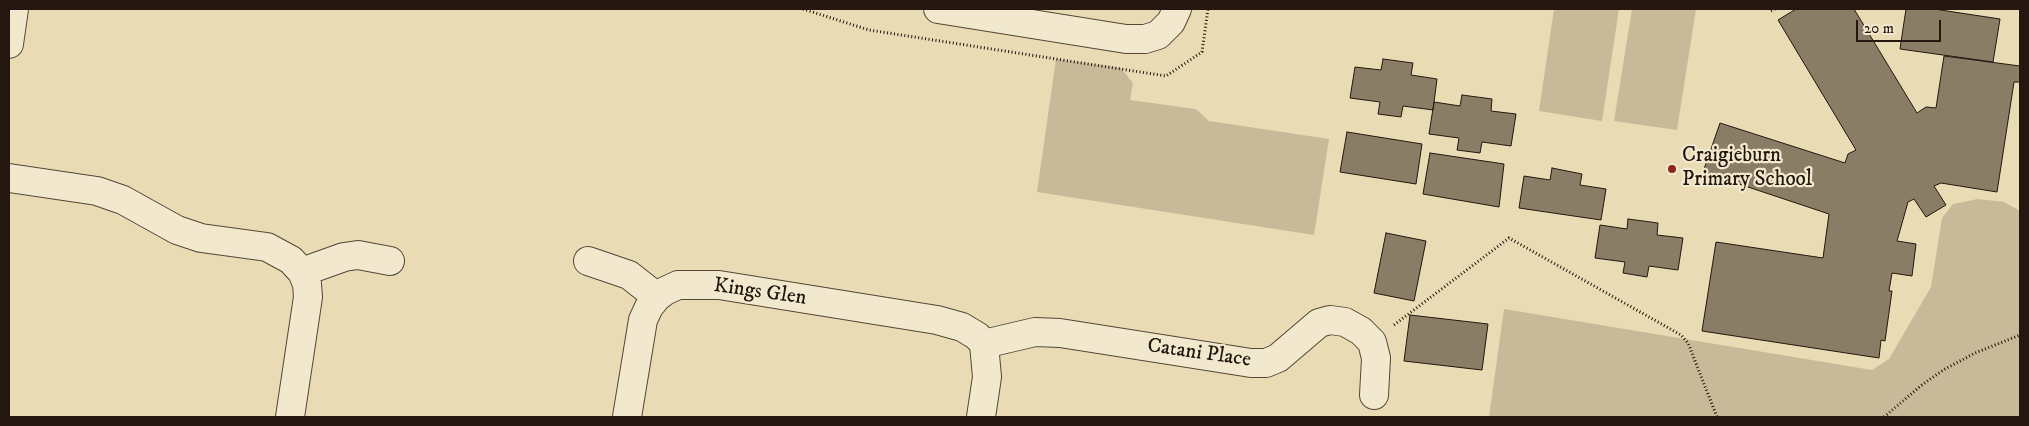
<!DOCTYPE html>
<html>
<head>
<meta charset="utf-8">
<style>
  body { margin:0 }
  #map { position:relative; width:2029px; height:426px; overflow:hidden; background:#e9dbb4; font-family:"IM FELL DW Pica",serif }
  canvas { display:block }
  .frame { position:absolute; inset:0; border:10px solid #24170f; pointer-events:none }
  .scale { position:absolute; left:1856px; top:20px; width:85px; height:22px; box-sizing:border-box; border:2px solid #24170f; border-top:0; padding-left:6px; font-size:15px; line-height:18px; white-space:nowrap; color:#24170f; -webkit-text-stroke:4px #f1e8ce; paint-order:stroke }
</style>
</head>
<body>
<div id="map">
<canvas width="2029" height="426"></canvas>
<div class="frame"></div>
<div class="scale">20 m</div>
</div>
<script>
const c = document.querySelector('canvas').getContext('2d');
c.lineJoin = 'round';
function paint(path, color) { c.fillStyle = color; c.fill(path, 'evenodd'); }
const toPath = rows => new Path2D(rows.map(r => 'M' + r).join(''));
function strokePath(path, color, width, dash) { c.strokeStyle = color; c.lineWidth = width; c.lineCap = dash ? 'butt' : 'round'; c.setLineDash(dash || []); c.stroke(path); }
function write(font, color, halo, rows, align = 'center') {
  c.font = font + ' "IM FELL DW Pica",serif'; c.lineWidth = 4.5; c.setLineDash([]); c.textBaseline = 'middle'; c.strokeStyle = halo; c.fillStyle = color; for (const [text, x, y, turn = 0] of rows) {
    c.save(); c.translate(x, y); c.rotate((+turn || 0) * Math.PI / 180); c.textAlign = isNaN(turn) ? turn : align; if (halo) c.strokeText(text, 0, 0); c.fillText(text, 0, 0); c.restore();
  }
}
paint(toPath([
  [1554,9,1619,9,1602,121,1539,111],
  [1632,9,1696,9,1677,130,1614,121],
  [1056,59,1121,68,1133,83,1130,100,1196,109,1209,121,1329,139,1314,235,1037,192],
  [1978,199,2004,202,2020,211,2020,417,1489,417,1504,309,1872,370,1889,359,1931,287,1942,218,1953,204]
]), '#c8ba98');
const building = toPath([
  [1796,9,1854,9,1917,113,1926,107,1936,108,1944,56,2020,66,2020,82,2014,82,1997,192,1941,183,1934,186,1946,205,1926,217,1914,199,1908,202,1897,241,1916,244,1912,276,1892,273,1889,291,1892,291,1885,341,1881,340,1879,358,1702,331,1716,242,1823,258,1829,214,1703,172,1720,123,1845,163,1848,154,1856,150,1778,20,1796,9],
  [1906,9,1934,9,2000,19,1993,62,1900,49,1906,9],
  [1383,59,1413,63,1411,75,1437,79,1433,110,1403,106,1401,117,1378,114,1380,102,1350,98,1355,67,1381,70,1383,59],
  [1462,95,1492,99,1491,111,1516,114,1511,146,1482,142,1480,153,1457,150,1459,138,1429,134,1434,102,1460,106,1462,95],
  [1347,132,1422,144,1416,184,1340,172,1347,132],
  [1430,153,1504,164,1499,207,1423,194,1430,153],
  [1552,168,1582,174,1580,185,1606,189,1601,220,1519,208,1524,176,1550,180,1552,168],
  [1628,219,1658,223,1657,235,1683,238,1678,270,1649,266,1647,277,1623,273,1625,262,1595,258,1600,225,1627,229,1628,219],
  [1386,233,1426,241,1414,301,1374,293,1386,233],
  [1410,315,1488,324,1482,370,1404,361,1410,315]
]);
paint(building, '#8a7d65');
strokePath(building, '#24170f', 1);
const minor = toPath([
  [938,9,1126,39,1145,39,1158,35,1171,22,1177,9],
  [9,44,14,9],
  [9,178,97,191,123,200,177,230,201,238,267,247,291,260,302,272,307,284,308,297,290,417],
  [588,261,629,275,657,297],
  [302,272,344,257,358,255,390,261],
  [984,344,1035,332,1060,333,1251,363,1266,363,1278,358,1319,323,1330,320,1345,322,1361,331,1372,342,1376,358,1374,395],
  [627,417,643,320,649,307,657,297,665,291,678,285,719,285,937,320,962,327,977,336,984,344],
  [981,417,987,377,984,344]
]);
strokePath(minor, '#554838', 30);
strokePath(toPath([
  [803,9,869,30,1166,76,1202,52,1208,9],
  [1771,11,1775,9],
  [1394,325,1509,238,1681,335,1688,343,1717,417],
  [1884,417,1923,384,1945,369,1975,353,2020,335]
]), '#24170f', 3, [1, 2.5]);
strokePath(minor, '#f1e8ce', 28);
for (const [x, y, r, color] of [
  [1672,169,5,"#8f2418"]
]) { const dot = new Path2D(); dot.arc(x, y, r, 0, 2 * Math.PI); c.fillStyle = color; c.fill(dot); strokePath(dot, '#f1e8ce', 2); }
write('21px', '#24170f', '#f1e8ce', [
  ["Craigieburn",1682,157],
  ["Primary School",1682,181]
], 'left');
write('21px', '#24170f', '#f1e8ce', [
  ["Kings Glen",760,293,8],
  ["Catani Place",1199,354,8]
]);
</script>
</body>
</html>
